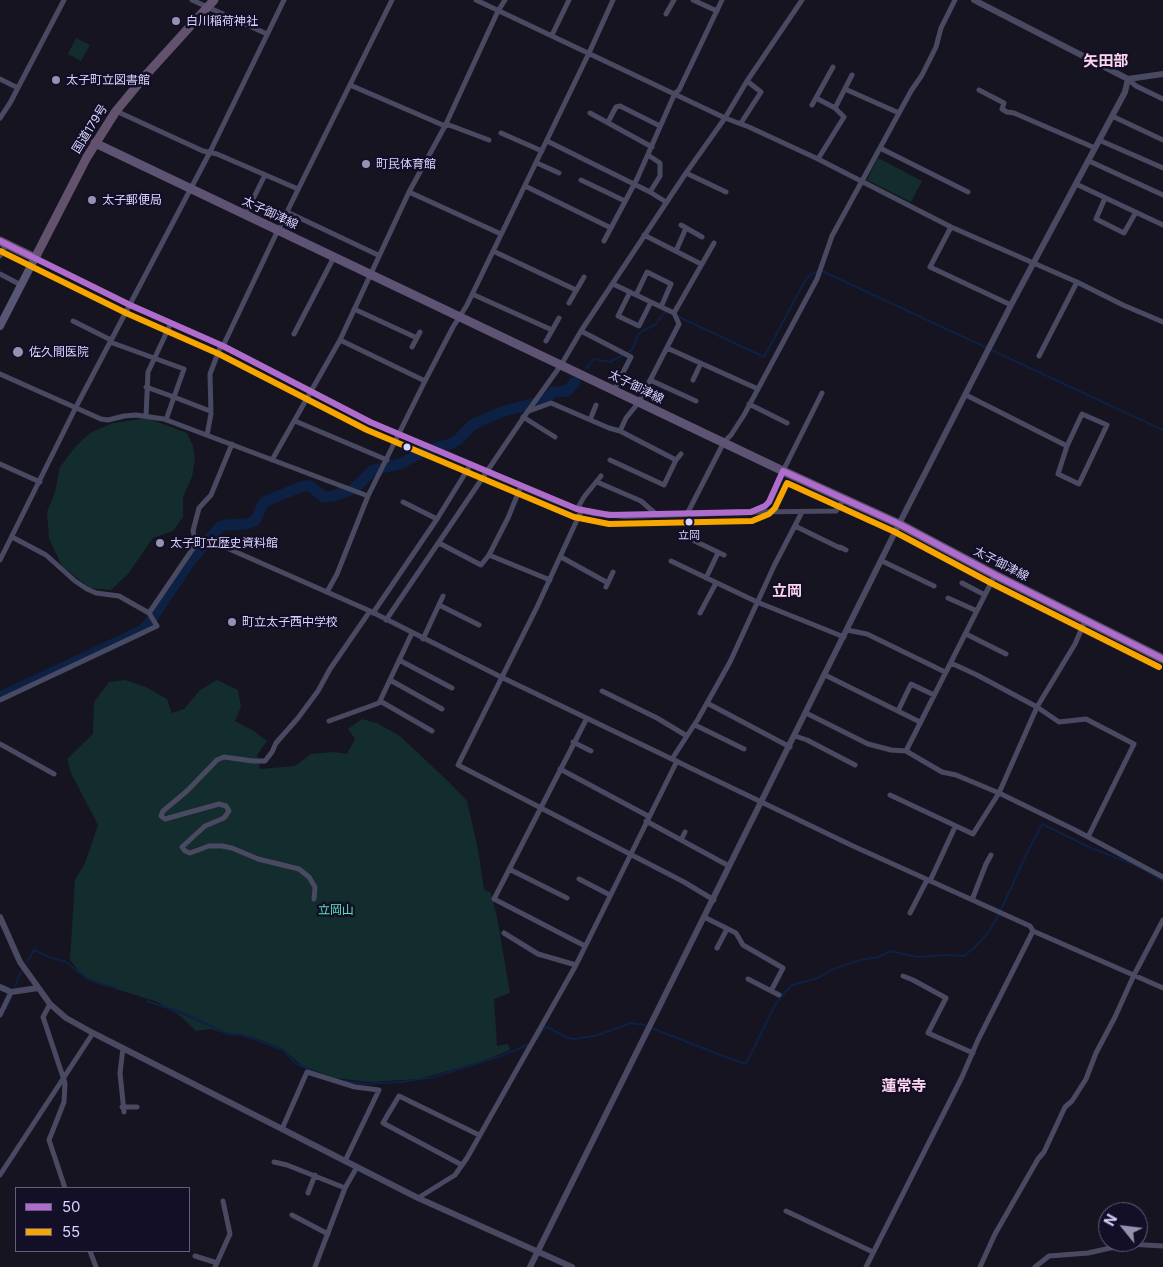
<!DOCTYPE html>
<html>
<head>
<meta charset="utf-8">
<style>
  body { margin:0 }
  #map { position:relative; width:1163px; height:1267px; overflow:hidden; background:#161421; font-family:Inter,sans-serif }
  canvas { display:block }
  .legend { position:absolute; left:15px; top:1187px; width:175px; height:65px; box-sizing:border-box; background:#130f26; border:1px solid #625e7d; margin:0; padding:6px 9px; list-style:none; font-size:15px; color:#d9d4ff }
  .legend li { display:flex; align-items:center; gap:10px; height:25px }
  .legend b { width:25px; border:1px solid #625e7d }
  .north { position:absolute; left:1098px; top:1202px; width:50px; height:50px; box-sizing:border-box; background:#130f26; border:1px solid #625e7d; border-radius:50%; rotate:299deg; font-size:14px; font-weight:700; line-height:20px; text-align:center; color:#d9d4ff }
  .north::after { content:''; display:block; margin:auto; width:18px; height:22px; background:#9591b1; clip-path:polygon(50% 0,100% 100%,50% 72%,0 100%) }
</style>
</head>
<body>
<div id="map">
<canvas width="1163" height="1267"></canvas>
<ul class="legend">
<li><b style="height:6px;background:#b06ccc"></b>50</li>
<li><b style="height:6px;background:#f7a600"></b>55</li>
</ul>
<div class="north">N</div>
</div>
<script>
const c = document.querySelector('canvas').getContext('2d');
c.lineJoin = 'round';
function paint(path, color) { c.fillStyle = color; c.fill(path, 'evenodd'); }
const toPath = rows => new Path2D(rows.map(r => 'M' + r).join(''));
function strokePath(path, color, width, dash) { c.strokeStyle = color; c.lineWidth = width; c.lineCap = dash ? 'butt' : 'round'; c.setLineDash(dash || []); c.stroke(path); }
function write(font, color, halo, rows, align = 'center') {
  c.font = font + ' Inter,"Noto Sans JP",sans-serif'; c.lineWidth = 5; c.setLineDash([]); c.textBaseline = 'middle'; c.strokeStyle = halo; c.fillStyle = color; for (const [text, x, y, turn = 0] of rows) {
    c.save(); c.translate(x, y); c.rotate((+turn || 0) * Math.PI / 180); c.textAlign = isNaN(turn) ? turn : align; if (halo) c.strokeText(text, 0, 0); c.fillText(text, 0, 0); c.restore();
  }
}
paint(toPath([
  [76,38,90,45,81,61,68,54],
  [878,158,922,181,911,202,867,180],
  [147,418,187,433,193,446,195,459,192,477,183,497,183,517,173,531,153,538,128,574,111,590,90,588,62,566,49,539,47,512,55,492,60,467,75,447,90,433,113,423],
  [125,680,146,687,167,699,172,713,184,709,200,690,217,680,238,690,241,707,235,721,254,731,267,741,257,755,260,769,295,766,311,754,334,752,347,754,355,739,348,729,362,719,377,723,400,736,450,783,467,801,478,849,484,889,491,893,497,917,510,993,494,999,497,1046,508,1044,510,1050,483,1061,420,1079,369,1082,335,1078,304,1067,281,1048,252,1037,223,1033,211,1029,196,1031,179,1015,158,1002,103,985,83,976,70,960,75,880,85,863,98,825,71,773,67,759,93,734,94,702,109,682]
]), '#132c2d');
strokePath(toPath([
  [822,271,1163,430],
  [677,316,764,357,806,279,811,274,817,272],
  [627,353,632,350,638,335,642,331,655,325,666,311],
  [587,368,594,359,610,362,623,355],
  [27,962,34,950,49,957,66,962,89,980,116,988],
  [15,986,21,972],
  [147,1001,182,1013,228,1034,242,1035,284,1050,295,1063,317,1073],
  [6,1009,12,997],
  [536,1040,545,1027,547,1027,568,1038,575,1039,598,1035,631,1023,644,1025,723,1056,746,1064,775,1005,785,992,792,985,818,978,831,970,860,960,879,957,890,951,917,957,947,955,964,956,975,947,988,933,998,916,1028,851,1042,824,1091,848,1135,865,1163,881],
  [343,1081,365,1084,381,1083,401,1082,434,1077,501,1056,530,1044]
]), '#0d2144', 2);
strokePath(toPath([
  [0,697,141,631,147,626,189,563,211,537,220,527,226,525,246,524,255,521,263,504,266,501,303,486,310,486,324,497,333,496,354,489,373,470,400,464,424,451,450,444,458,440,472,425,501,412,544,401,553,392,567,391,575,382]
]), '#0d2144', 11);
strokePath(toPath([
  [192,0,267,34],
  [476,0,725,118,749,127,818,159,951,227,1077,282,1123,305,1163,322],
  [693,0,717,11],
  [666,14,674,0],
  [552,35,569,0],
  [0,79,18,88],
  [1128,79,1136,86,1163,99],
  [350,85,445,126,449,125,489,140],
  [845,89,899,113],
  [979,90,1004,103,1002,109,1007,112,1014,113,1095,148],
  [816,98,835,108,844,117,818,159],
  [812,105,833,67],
  [835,108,852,75],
  [116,111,203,151,217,154,298,189],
  [590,113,652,147],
  [1112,116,1163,140],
  [0,118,10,103,64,0],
  [608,122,616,107,620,106,660,126],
  [741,123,761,92,747,81],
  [501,133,542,151],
  [1099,140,1163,168],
  [547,141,650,192,666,202],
  [880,148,968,192],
  [648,155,660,163,660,176,650,192],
  [1089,161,1163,195],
  [537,163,559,173],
  [686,173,726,192],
  [581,180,625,201],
  [1076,184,1163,225],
  [525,186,611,228],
  [409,192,501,234],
  [1105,198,1096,219,1124,233,1136,212],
  [287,212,378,255],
  [245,215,265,175],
  [681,225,702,237],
  [951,227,930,267,1011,305],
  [644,235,701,264],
  [604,241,637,179,675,93,679,90,722,0],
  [493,251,576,290],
  [676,251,686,228],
  [0,256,6,244],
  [0,274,21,285],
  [613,284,674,313,679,324,639,402,626,418,620,431],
  [630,292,618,316,639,326,651,302],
  [472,294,552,330],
  [636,295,647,272,671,284,661,307],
  [569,303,584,277],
  [354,309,417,338],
  [674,313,714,243],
  [73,321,111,340],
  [581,331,631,357,614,390],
  [294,334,334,257],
  [340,340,425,381],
  [546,341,559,318],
  [110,342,184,369,174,397,210,411],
  [223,346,278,230,392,0],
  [412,347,420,332],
  [667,348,758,389],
  [1039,356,1077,282],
  [0,374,101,419,108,420,124,416,136,415,164,419,368,496],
  [650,380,696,401],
  [693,380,701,363],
  [146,387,174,397,166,420],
  [966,395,1067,446],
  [749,404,787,423],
  [529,411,551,403,609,428,620,431,676,460],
  [1082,414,1107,425,1079,484,1058,474,1067,446,1082,414],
  [146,416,148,372,171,323],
  [523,417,555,437],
  [590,420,596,405],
  [295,421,387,460],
  [207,435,211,414,210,374,221,345],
  [272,460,340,340,409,192,445,126,498,11,505,0],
  [610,460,664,485,676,460,681,454],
  [0,464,40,482],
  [783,471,822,393],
  [597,482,641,501,657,515],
  [403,502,437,519],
  [577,509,584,497,601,476],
  [582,509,537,607,458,765,684,882,714,900],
  [754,512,836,511,844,499],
  [687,514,724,442,731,435,744,415,817,279,832,236,911,91,922,75,936,47,941,28,955,0],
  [795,526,840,548,840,547,846,550],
  [684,536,724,555],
  [439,543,481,565,489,555,508,518,521,486],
  [196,544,193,531,199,508,211,495,232,444],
  [489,555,550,580],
  [561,557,608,583],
  [0,560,76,407,210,152,284,0],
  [671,561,757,602,844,637],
  [882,561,934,586],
  [706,578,718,553],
  [962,583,985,595],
  [606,587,613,572],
  [327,592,337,574,368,496,425,381,453,327,467,305,589,53,613,0],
  [948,598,977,611],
  [439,605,479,625],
  [149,613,196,544,211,541,370,611,501,677,853,846,1030,926,1033,931,1163,988],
  [373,613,437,519,471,464],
  [700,613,716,583],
  [386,620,528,411,561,365,581,331,686,173,725,118,747,81,802,0],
  [847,630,867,634,945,672],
  [966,634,1006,654],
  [423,639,443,596],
  [399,660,452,688],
  [951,663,977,675,1037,707,1059,722,1086,719,1134,744,1088,837],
  [825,675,920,722],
  [390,680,442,709],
  [602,691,657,718,687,736],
  [0,700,157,626,149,613,119,596,96,593,87,589,75,581,46,555,12,537],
  [380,701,432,731],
  [707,703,790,747],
  [898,711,911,684,934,695],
  [806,713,868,744,891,750,906,751,942,772,956,775,999,793,1075,830,1163,877],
  [329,721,379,703,412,633],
  [695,725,744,749],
  [795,736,807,740,855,765],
  [573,742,591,751],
  [0,744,54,774],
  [906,751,995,575],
  [672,759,698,719,730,662,774,566,802,512],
  [560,769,648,816],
  [890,795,973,834,999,793,1037,707,1075,644,1085,621],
  [646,821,729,866],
  [681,840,685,832],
  [509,869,567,898],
  [579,879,610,895],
  [930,881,955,827],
  [314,899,315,887,309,877,299,869,258,859,232,848,222,846,209,846,190,853,185,851,182,847,205,826,224,818,229,811,226,806,219,804,165,819,161,816,163,811,187,791,217,760,224,757,253,761,265,761,272,752,276,743,298,718,318,691,330,669,370,611],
  [972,900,986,864,991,855],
  [910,913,927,880],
  [704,917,736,933,743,945,783,968,771,991],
  [504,933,538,954,576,965],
  [585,946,494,899,587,718],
  [717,948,727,929],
  [903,976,913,980,946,998,928,1033,973,1053],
  [748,979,779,995],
  [50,1004,43,1017,65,1083,64,1102,49,1140,65,1188],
  [0,1015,11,992],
  [123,1048,120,1073,124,1112],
  [122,1107,137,1107],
  [282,1129,307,1072,355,1087,379,1090,345,1161],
  [274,1162,287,1165,345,1188],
  [462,1165,383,1123,387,1116,399,1096,479,1135],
  [0,1175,93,1033],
  [308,1193,315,1175],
  [418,1198,455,1175,467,1158,576,965,677,761],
  [786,1211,873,1252],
  [292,1215,328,1234],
  [90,1251,96,1267],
  [195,1256,217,1263],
  [215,1267,230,1234,223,1201],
  [315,1267,345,1188,357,1167],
  [866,1267,962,1077,978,1040,1033,931],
  [980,1267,995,1234,1038,1159,1044,1152,1065,1107,1072,1101,1086,1079,1096,1053,1115,1017,1134,975,1163,920],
  [1035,1267,1049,1256,1088,1253,1128,1244,1163,1246]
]), '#4a4962', 5);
strokePath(toPath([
  [974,0,1128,79,1163,74],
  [35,258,130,305,223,346,370,422,554,500,577,509,594,513,625,516,751,512,765,506,769,502,783,471],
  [0,917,20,962,50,1004,66,1018,93,1033,418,1198,572,1267],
  [0,987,11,992,38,988],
  [530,1267,899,524,1011,305,1125,92,1128,79]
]), '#4a4962', 6);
strokePath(toPath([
  [0,326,35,258]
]), '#575674', 8);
strokePath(toPath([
  [95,143,783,471,899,524,995,575,1163,659]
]), '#5e5373', 9);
strokePath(toPath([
  [0,241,35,258,87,157,116,111,145,76,214,0]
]), '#62526e', 9);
strokePath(toPath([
  [0,241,130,305,223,346,370,422,577,509,609,515,751,512,765,506,769,502,783,471,899,524,995,575,1163,659]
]), '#b06ccc', 6);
strokePath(toPath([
  [0,251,126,313,219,354,367,430,574,517,609,524,752,521,769,514,775,508,787,483,895,532,991,583,1159,667]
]), '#f7a600', 6);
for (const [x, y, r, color] of [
  [176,21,5,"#9591b1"],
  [56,80,5,"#9591b1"],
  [366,164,5,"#9591b1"],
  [92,200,5,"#9591b1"],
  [18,352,6,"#9591b1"],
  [407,447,4.5,"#d9d4ff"],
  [689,522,4.5,"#d9d4ff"],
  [160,543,5,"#9591b1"],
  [232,622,5,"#9591b1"]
]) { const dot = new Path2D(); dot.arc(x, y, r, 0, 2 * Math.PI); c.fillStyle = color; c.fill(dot); strokePath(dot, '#130f26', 2); }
write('11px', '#d9d4ff', '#130f26', [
  ["立岡",689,536]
]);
write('12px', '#d9d4ff', '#130f26', [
  ["白川稲荷神社",186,21],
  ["太子町立図書館",66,80],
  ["町民体育館",376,164],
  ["太子郵便局",102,200],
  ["佐久間医院",29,352],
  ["太子町立歴史資料館",170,543],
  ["町立太子西中学校",242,622]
], 'left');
write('12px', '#d9d4ff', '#130f26', [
  ["国道179号",90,129,-58],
  ["太子御津線",270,213,25],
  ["太子御津線",636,387,26],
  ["太子御津線",1001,564,27]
]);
write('12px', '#5fe0c0', '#130f26', [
  ["立岡山",336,910]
]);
write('bold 15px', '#ffd6f0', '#130f26', [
  ["矢田部",1106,61],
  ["立岡",787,591],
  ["蓮常寺",904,1086]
]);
</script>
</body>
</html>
